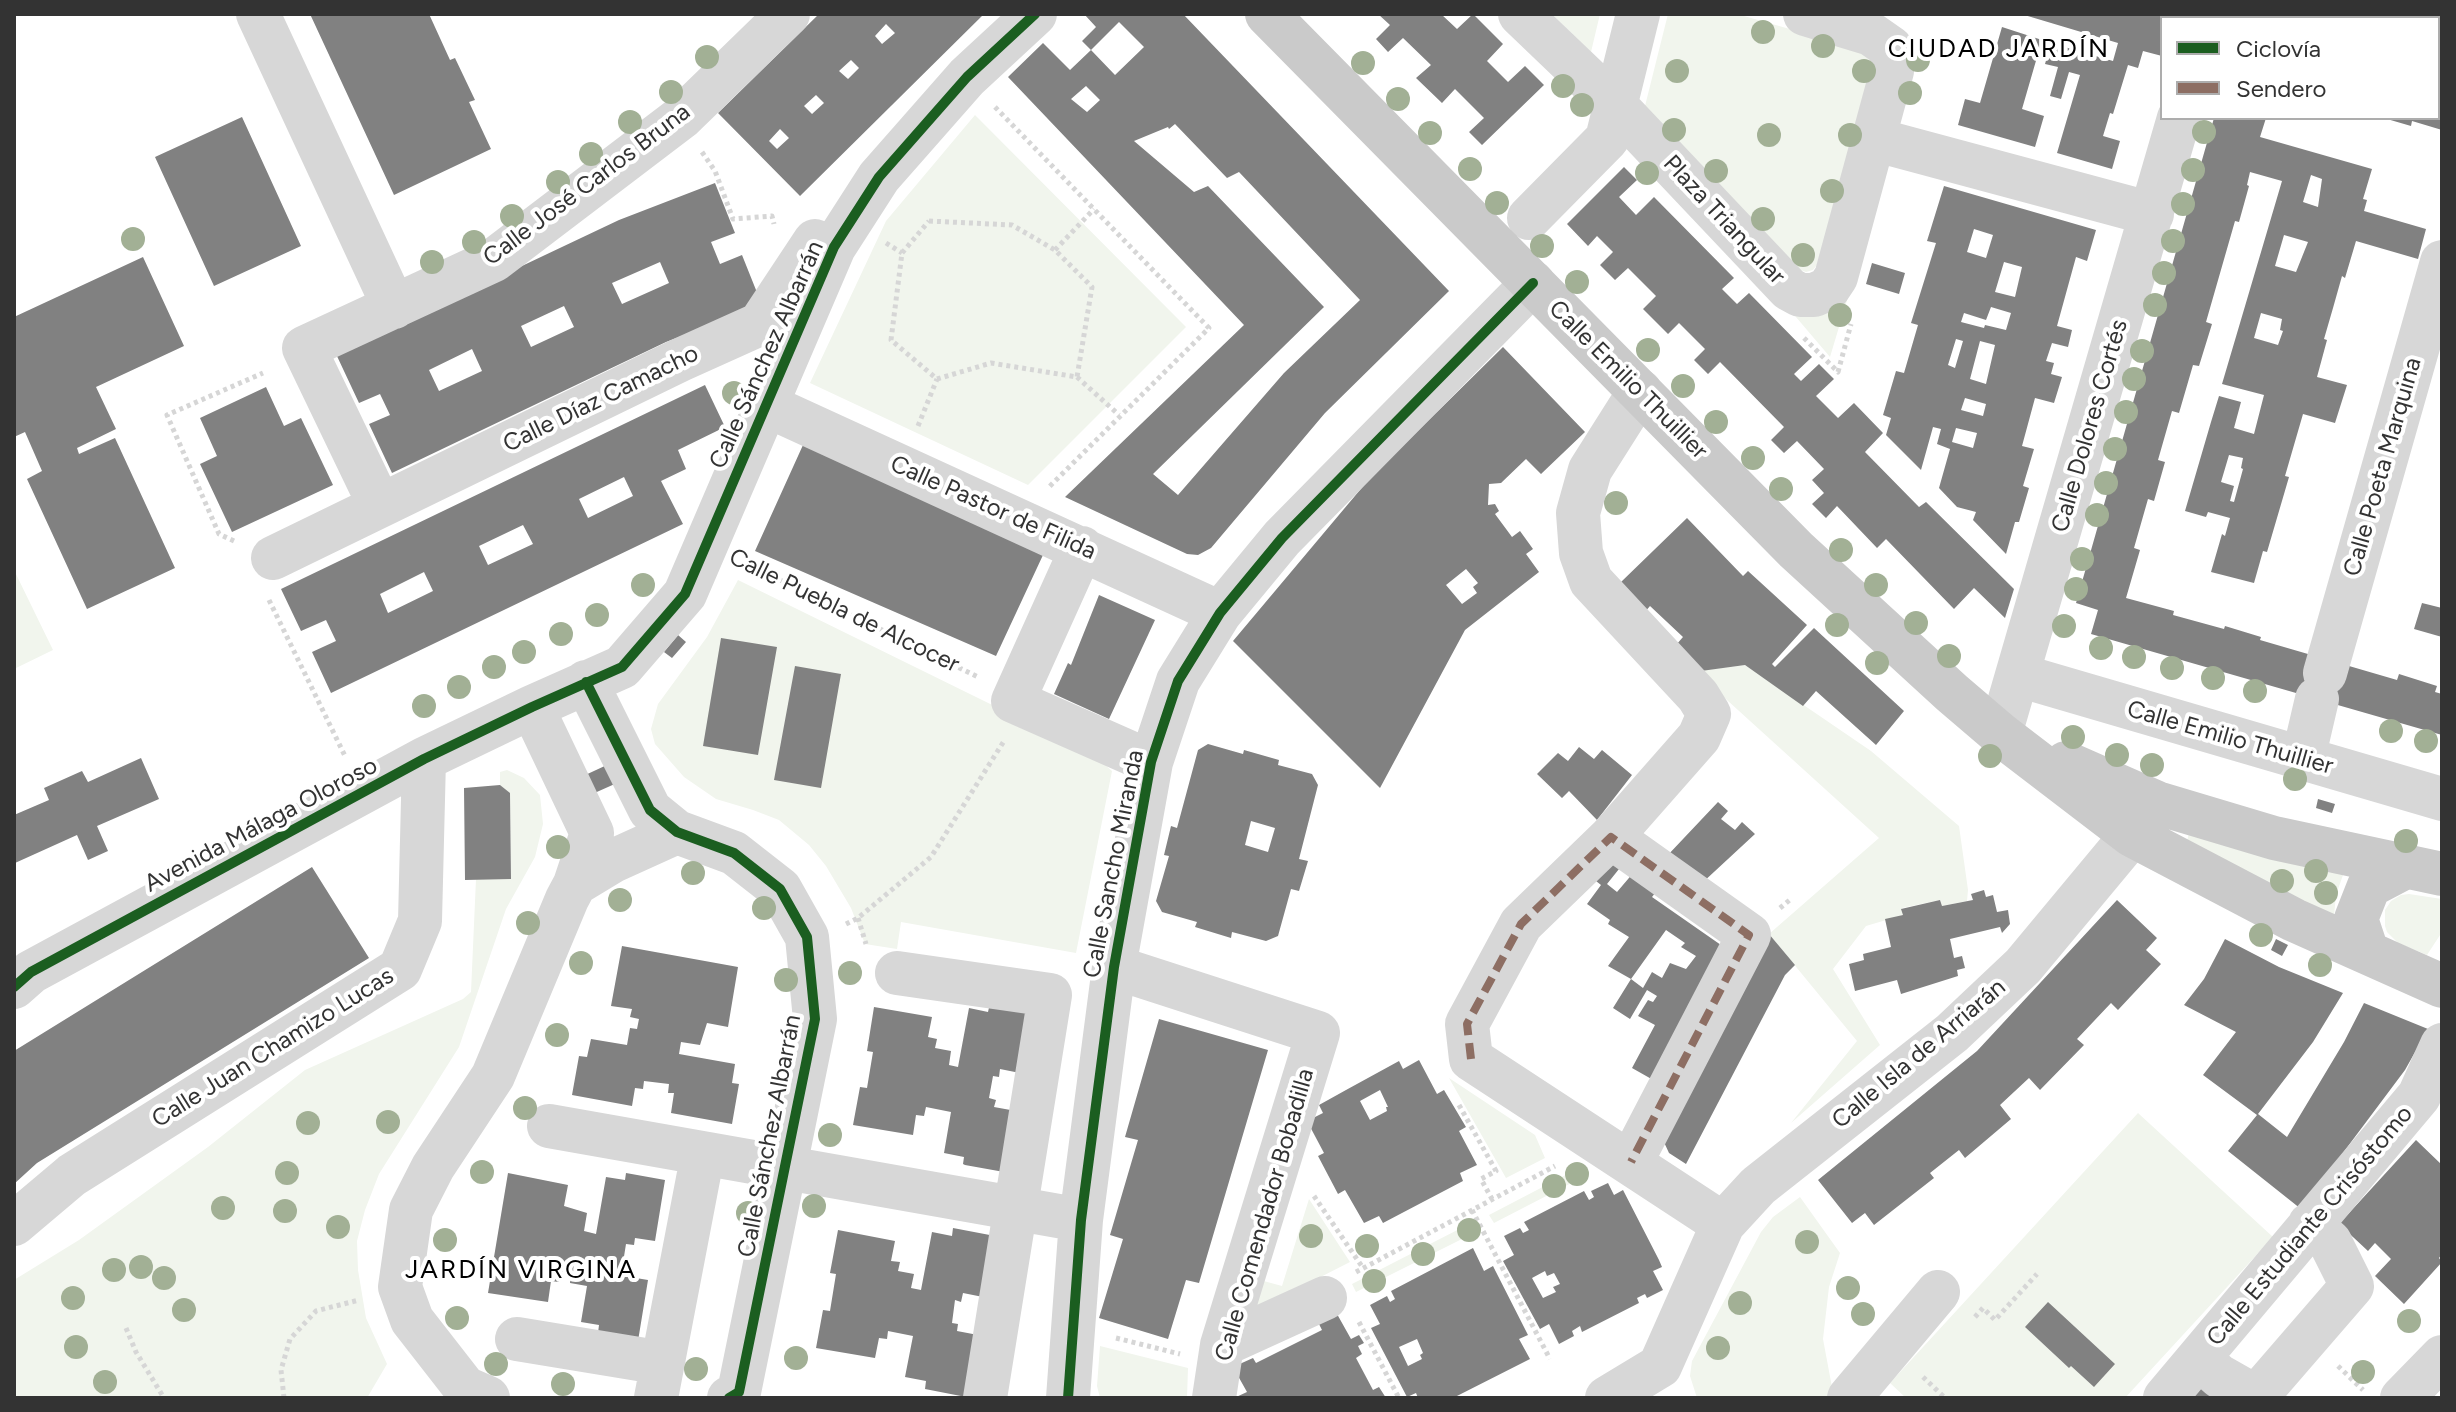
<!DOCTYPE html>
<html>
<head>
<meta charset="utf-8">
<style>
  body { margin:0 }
  #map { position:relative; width:2456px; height:1412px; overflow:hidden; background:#fff; font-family:Figtree,sans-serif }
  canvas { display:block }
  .frame { position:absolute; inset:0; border:16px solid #333; pointer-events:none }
  .legend { position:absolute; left:2160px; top:16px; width:280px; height:104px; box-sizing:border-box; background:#fff; border:2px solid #adadad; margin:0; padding:10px 14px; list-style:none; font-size:24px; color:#333 }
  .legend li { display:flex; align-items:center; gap:16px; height:40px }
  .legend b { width:40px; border:2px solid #adadad }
</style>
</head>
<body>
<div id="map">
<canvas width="2456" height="1412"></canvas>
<div class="frame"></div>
<ul class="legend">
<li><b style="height:10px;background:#1b5e20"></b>Ciclovía</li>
<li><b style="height:10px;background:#8d6e63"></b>Sendero</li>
</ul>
</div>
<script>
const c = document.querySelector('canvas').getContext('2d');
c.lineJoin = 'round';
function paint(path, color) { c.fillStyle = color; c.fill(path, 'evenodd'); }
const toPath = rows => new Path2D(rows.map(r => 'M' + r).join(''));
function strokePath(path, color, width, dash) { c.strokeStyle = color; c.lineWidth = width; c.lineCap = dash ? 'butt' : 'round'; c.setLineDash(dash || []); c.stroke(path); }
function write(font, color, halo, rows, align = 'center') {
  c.font = font + ' Figtree,sans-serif'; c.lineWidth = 8; c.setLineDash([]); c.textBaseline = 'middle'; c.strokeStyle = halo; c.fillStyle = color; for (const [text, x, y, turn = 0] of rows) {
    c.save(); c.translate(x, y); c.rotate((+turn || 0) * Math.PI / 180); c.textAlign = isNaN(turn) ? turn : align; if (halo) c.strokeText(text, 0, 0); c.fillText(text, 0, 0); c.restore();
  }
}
paint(toPath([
  [1552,14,1600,14,1591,52],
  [1668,14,1737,14,1867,51,1874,63,1817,265,1813,270,1806,272,1798,269,1645,106],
  [975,115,1186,327,1028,485,810,383,886,221],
  [1848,297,1830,357,1790,310],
  [14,570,53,650,14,669],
  [738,580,1094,755,1112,771,1076,953,901,922,897,949,865,944,851,908,826,866,809,845,779,820,753,810,716,799,684,777,655,744,651,729,658,704,707,637],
  [1745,665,1871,751,1959,826,1968,890,1967,901,1942,906,1940,900,1902,908,1903,915,1866,926,1833,969,1880,1045,1791,1123,1857,1041,1769,934,1879,838,1717,691,1698,671],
  [507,770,524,778,540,795,543,824,535,857,506,909,459,1047,379,1174,365,1210,357,1241,358,1270,366,1318,387,1364,367,1398,14,1398,14,1280,79,1240,208,1147,305,1070,463,999,471,992,476,879,511,878,510,794,500,785,500,772],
  [2189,832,2343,875,2336,895,2334,916,2187,842],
  [2409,894,2442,899,2442,932,2427,955,2398,943,2387,932,2385,926,2385,910,2391,901,2401,895],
  [1449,1078,1535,1135,1545,1158,1506,1178],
  [2138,1113,2273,1237,2125,1398,1906,1398,1890,1383],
  [1581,1167,1585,1176,1494,1223,1489,1215],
  [1800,1197,1840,1253,1829,1287,1823,1339,1834,1398,1697,1398,1690,1376,1692,1361,1761,1232,1773,1217],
  [1309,1199,1350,1262,1250,1313,1260,1280,1282,1286],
  [1471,1223,1476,1232,1356,1292,1352,1284],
  [1100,1346,1188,1368,1187,1398,1100,1398,1097,1386]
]), '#f1f5ed');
paint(toPath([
  [310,14,429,14,450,60,455,58,475,100,469,102,491,149,394,195],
  [819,14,984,14,800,196,718,113],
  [886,24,895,33,882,44,875,36],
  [851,60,859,68,848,79,839,71],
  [816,95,824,103,812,114,804,106],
  [780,129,789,138,777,149,769,141],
  [1084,14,1183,14,1449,291,1325,413,1211,548,1198,555,1187,554,1065,497,1244,325,1008,77,1043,43,1070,70,1091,50,1115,75,1144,47,1119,22,1091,50,1082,41,1096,27],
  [1086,86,1100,100,1087,112,1071,99],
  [1175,124,1227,178,1239,172,1360,300,1284,373,1178,495,1153,474,1324,307,1208,186,1194,192,1134,141,1168,127,1169,129],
  [1378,14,1441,14,1457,29,1473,14,1503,44,1487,61,1508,82,1525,66,1544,85,1482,145,1469,132,1484,118,1455,89,1442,103,1416,78,1431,65,1403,38,1388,52,1376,39,1390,25],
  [2021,14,2177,14,2176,18,2162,18,2162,56,2143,51,2138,68,2128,65,2113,114,2110,113,2103,136,2120,141,2112,169,2057,153,2080,75,2069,72,2061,99,2050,96,2058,67,2045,64,2051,43,2113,61,2118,43],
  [2002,27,2042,40,2022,109,2044,116,2035,147,1958,125,1965,99,1980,103],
  [2438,87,2442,88,2442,130,2412,121,2411,126,2387,119,2438,118],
  [242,117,301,246,214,286,155,157],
  [2214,118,2266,118,2260,137,2372,169,2363,199,2367,200,2364,211,2426,229,2418,259,2356,241,2345,278,2342,276,2333,308,2324,339,2327,340,2317,377,2347,385,2335,423,2303,414,2285,476,2289,477,2267,552,2263,551,2254,583,2211,572,2222,534,2225,536,2230,518,2208,512,2206,517,2185,511,2211,422,2219,396,2241,402,2234,428,2254,434,2264,395,2222,384,2282,181,2250,172,2247,185,2249,186,2239,222,2235,221,2206,322,2212,324,2199,366,2193,365,2179,413,2172,411,2158,460,2165,462,2154,501,2148,499,2134,548,2140,550,2126,598,2174,611,2173,615,2224,629,2225,626,2261,637,2260,640,2397,680,2399,674,2437,686,2435,692,2442,694,2442,735,2091,634,2098,610,2076,603],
  [2311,175,2322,179,2318,207,2303,202],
  [2284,235,2308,242,2296,272,2275,266],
  [2261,313,2282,319,2280,330,2283,331,2278,345,2254,338],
  [2229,455,2243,458,2241,468,2243,469,2234,502,2230,501,2234,486,2221,482],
  [1624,167,1637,180,1619,197,1636,215,1654,197,1734,278,1722,289,1737,304,1749,293,1812,357,1794,374,1801,381,1819,364,1834,379,1816,396,1838,418,1854,403,1883,433,1865,452,1919,507,1926,502,2014,589,2005,618,1974,588,1954,609,1886,539,1877,548,1837,506,1826,518,1812,504,1824,493,1812,480,1824,469,1797,441,1784,453,1771,440,1784,427,1720,362,1708,374,1694,360,1705,349,1679,323,1668,334,1643,309,1656,296,1628,268,1615,280,1600,265,1613,252,1597,236,1588,246,1567,224],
  [715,183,735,233,711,242,720,264,742,255,762,305,666,342,392,473,369,424,390,415,380,394,359,403,336,354,619,220],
  [660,262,669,283,622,304,612,283],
  [564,306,574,327,531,347,521,326],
  [472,349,482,371,439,391,429,370],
  [1944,186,2096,230,2087,261,2076,257,2057,326,2072,330,2068,347,2052,343,2046,361,2054,363,2051,374,2062,377,2054,403,2035,398,2022,446,2034,449,2023,486,2029,488,2019,522,2015,522,2006,554,1973,520,1976,512,1957,507,1939,488,1950,449,1937,444,1941,429,1933,427,1921,470,1886,435,1891,418,1883,415,1896,371,1904,373,1918,325,1911,323,1936,243,1927,241],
  [1974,229,1993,235,1986,258,1967,252],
  [2004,262,2022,267,2015,297,1995,292],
  [1991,307,2011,313,2006,330,1985,325,1984,328,1961,322,1964,313,1986,320],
  [1956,339,1963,341,1955,368,1948,365],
  [1980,341,1995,345,1986,384,1970,379],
  [1965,398,1986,404,1983,416,1961,410],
  [1956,428,1977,433,1973,448,1952,442],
  [143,257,184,346,96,387,116,429,77,448,79,454,115,438,175,568,87,609,27,479,42,471,25,432,14,437,14,317],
  [1872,263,1905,273,1899,294,1866,284],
  [1503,347,1585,432,1541,474,1526,459,1501,483,1489,484,1488,505,1495,504,1499,511,1495,514,1512,537,1520,531,1533,549,1526,554,1539,572,1465,630,1380,788,1233,641,1370,478],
  [1466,569,1478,583,1473,587,1477,593,1462,604,1446,585],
  [705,385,725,427,678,450,686,469,661,481,683,524,331,693,312,652,336,641,326,620,301,631,281,589],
  [624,477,633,496,588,518,579,499],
  [523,525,533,544,488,565,479,546],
  [424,572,433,591,388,613,380,594],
  [266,387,284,426,301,418,333,485,232,532,200,464,217,456,200,418],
  [803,445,1043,555,996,656,755,551],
  [1687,518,1743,576,1748,571,1807,625,1772,664,1775,667,1814,628,1904,711,1876,745,1816,691,1803,706,1745,665,1701,671,1676,645,1683,637,1650,606,1644,613,1620,583],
  [1099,595,1155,620,1109,719,1054,694,1068,663,1071,665],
  [2422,603,2442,608,2442,637,2414,629],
  [678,635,686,642,672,658,664,652],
  [721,638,777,647,758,755,703,746],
  [795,666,841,674,821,788,774,780],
  [1208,744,1243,754,1244,750,1279,760,1278,765,1312,774,1318,785,1299,859,1308,861,1299,891,1291,889,1278,936,1266,941,1232,932,1231,938,1195,927,1197,922,1162,912,1156,901,1169,856,1164,855,1171,826,1177,828,1198,750],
  [1251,821,1275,828,1268,852,1245,845],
  [1579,747,1594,759,1602,750,1632,775,1597,820,1569,791,1562,798,1537,774,1558,753,1568,761],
  [141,758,159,799,97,826,108,851,88,860,77,835,15,863,14,815,49,800,44,788,82,771,88,782],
  [609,764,617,783,590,795,581,777],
  [500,785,510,793,511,879,465,880,464,788],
  [2318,799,2335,804,2332,813,2316,808],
  [1718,802,1728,811,1721,819,1735,830,1742,822,1755,834,1701,884,1666,857],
  [1610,855,1623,864,1607,884,1617,892,1634,872,1659,888,1652,897,1731,952,1655,1081,1632,1068,1655,1025,1638,1016,1648,1000,1653,1002,1657,996,1647,990,1630,1019,1613,1008,1631,979,1643,988,1652,972,1662,978,1670,963,1686,969,1696,956,1681,947,1685,943,1666,930,1631,979,1608,966,1629,937,1608,924,1610,920,1587,904,1601,885,1591,877],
  [312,867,369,958,37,1163,14,1184,14,1051],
  [1984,890,1986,897,1993,895,1997,912,2008,910,2010,924,2002,933,2000,927,1950,939,1954,958,1962,956,1965,968,1957,970,1958,976,1901,994,1897,980,1855,991,1849,964,1864,960,1863,954,1891,947,1885,919,1903,915,1901,909,1940,900,1942,906,1973,900,1971,894],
  [2117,900,2157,938,2146,950,2161,964,2118,1010,2111,1003,2077,1039,2084,1045,2040,1090,2029,1078,2000,1105,2011,1119,1965,1158,1959,1150,1930,1173,1934,1178,1874,1225,1865,1213,1852,1223,1818,1180,1977,1051],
  [1769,934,1795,965,1785,975,1686,1164,1669,1153,1663,1140],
  [2225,939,2279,967,2343,993,2313,1042,2258,1114,2287,1137,2344,1042,2364,1003,2428,1029,2405,1070,2301,1209,2228,1151,2257,1115,2203,1075,2236,1032,2184,1005,2204,979],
  [2276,939,2288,945,2282,956,2271,950],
  [622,946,738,967,728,1027,707,1023,700,1045,681,1042,679,1054,735,1064,732,1083,739,1084,732,1124,671,1113,674,1093,668,1093,669,1084,644,1081,643,1089,635,1088,632,1106,572,1095,579,1056,587,1057,591,1039,627,1045,630,1028,637,1029,639,1019,630,1017,632,1009,611,1006],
  [990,1003,1032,1011,1020,1073,1000,1069,999,1077,993,1076,989,1098,996,1100,994,1107,1016,1111,1004,1172,965,1165,963,1164,964,1157,944,1153,951,1112,926,1107,924,1116,916,1115,913,1135,853,1125,860,1087,867,1088,873,1052,867,1051,874,1007,932,1017,928,1037,937,1039,935,1048,951,1051,949,1065,958,1067,969,1008,988,1012],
  [1159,1019,1268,1050,1199,1283,1186,1280,1168,1339,1099,1318,1123,1239,1110,1235,1138,1140,1125,1137],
  [1419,1060,1437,1094,1444,1090,1466,1127,1459,1131,1477,1165,1460,1173,1463,1181,1402,1213,1383,1223,1379,1216,1364,1223,1345,1190,1338,1194,1318,1156,1324,1153,1307,1121,1323,1113,1319,1105,1346,1090,1399,1061,1403,1069],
  [1380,1090,1388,1107,1386,1107,1387,1111,1370,1120,1360,1101],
  [2416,1140,2442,1165,2442,1254,2439,1258,2442,1262,2404,1304,2375,1276,2391,1259,2375,1243,2368,1251,2339,1224],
  [508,1173,568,1185,564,1206,587,1213,584,1231,596,1234,606,1177,625,1180,626,1173,665,1180,655,1241,635,1238,634,1245,626,1244,622,1269,630,1270,630,1277,648,1280,638,1341,598,1333,599,1325,581,1322,587,1286,570,1283,571,1275,561,1273,559,1282,551,1281,548,1302,488,1293],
  [1608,1183,1614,1195,1623,1190,1659,1260,1662,1267,1653,1271,1663,1290,1647,1298,1645,1294,1637,1298,1639,1303,1582,1332,1580,1326,1572,1331,1574,1336,1559,1344,1549,1324,1540,1329,1503,1261,1514,1255,1504,1236,1520,1228,1523,1233,1529,1230,1524,1222,1584,1191,1589,1200,1594,1197,1591,1191],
  [1545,1271,1547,1276,1554,1273,1560,1284,1553,1287,1556,1292,1543,1298,1532,1278],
  [953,1228,995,1236,983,1297,963,1293,961,1302,955,1300,952,1323,958,1324,957,1331,978,1335,966,1397,925,1389,926,1381,905,1377,913,1336,888,1331,887,1339,879,1338,875,1358,816,1348,823,1310,830,1311,836,1274,830,1273,838,1230,895,1241,891,1261,900,1262,898,1271,914,1274,911,1288,921,1290,932,1232,952,1236],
  [1473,1248,1484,1271,1493,1266,1496,1272,1528,1335,1519,1339,1530,1359,1453,1398,1418,1398,1416,1393,1407,1397,1371,1328,1380,1324,1370,1305,1387,1296,1390,1302,1395,1299,1391,1291],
  [1417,1339,1423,1353,1420,1355,1422,1359,1408,1366,1399,1347],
  [2048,1302,2115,1364,2094,1387,2071,1366,2069,1368,2025,1327],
  [1337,1314,1351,1339,1359,1335,1364,1343,1358,1346,1362,1354,1356,1358,1373,1390,1379,1387,1386,1398,1234,1398,1247,1392,1233,1367,1253,1358,1256,1363,1322,1330,1319,1324],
  [2203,1386,2216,1398,2192,1398]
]), '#818181');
strokePath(toPath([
  [995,107,1209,328,1048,488],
  [702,152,715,171,733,219,772,216,774,224],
  [929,221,1012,225,1055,250,1092,287,1077,377,991,363,937,379,891,340,902,253,929,221],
  [886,243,902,253],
  [1055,250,1094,209],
  [1804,338,1838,372,1851,324],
  [1077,377,1119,415],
  [918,426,937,379],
  [234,541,219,534,167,415,263,373],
  [743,562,978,677],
  [269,600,345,756],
  [1780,908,1791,899],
  [858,918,866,944],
  [846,924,858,918,931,857,1004,741],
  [1459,1105,1496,1171,1481,1179,1492,1199],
  [1314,1196,1363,1268],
  [1472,1210,1550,1359],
  [1356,1272,1555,1166],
  [1975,1317,1983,1308,1995,1320,2037,1274],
  [1359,1322,1399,1398],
  [126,1328,136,1352,164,1398],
  [1116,1338,1180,1354],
  [2338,1366,2363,1390],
  [1923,1377,1945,1398],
  [284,1398,281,1370,290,1339,316,1311,359,1300]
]), '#d6d6d6', 5, [4, 4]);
strokePath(toPath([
  [258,14,394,307],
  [1520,14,1615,105,1789,289,1800,295,1814,295,1828,289,1836,277,1892,71,1891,48,1871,34,1805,14],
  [2436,14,2442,16],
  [2207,18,2209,14],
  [1873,139,2152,214],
  [1529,218,1607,139,1638,14],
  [1640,391,1590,470,1578,513,1581,553,1591,581,1698,696,1709,714,1699,737,1611,837,1521,924,1467,1024,1471,1059,1723,1224],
  [766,405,1220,613],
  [380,506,304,348,494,260,682,117,788,14],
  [1082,548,1013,701,1151,762],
  [273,558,680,360,760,324,815,241],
  [2325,673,2442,262],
  [2018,675,2442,799],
  [586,682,650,810,677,832,734,853,780,889,807,937,815,1019,739,1392,729,1398],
  [2000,734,2179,118],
  [2303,759,2317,699],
  [1611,837,1749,935,1631,1162],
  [575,884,613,861,677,832],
  [1114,967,1318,1033,1222,1345,1214,1398],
  [897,973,1050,995,985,1398],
  [14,987,31,972,424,759,532,707,622,667,685,594,834,247,879,177,967,77,1035,14],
  [549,1126,1081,1220],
  [14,1224,72,1175,400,969,420,921,424,759],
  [517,1339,663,1363],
  [1222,1345,1325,1298],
  [2199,1358,2219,1376,2256,1397,2352,1286,2330,1242,2310,1224],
  [488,1398,465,1388,412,1320,400,1287,411,1210,433,1167,493,1076,567,899,575,884,592,833,532,707],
  [656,1398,703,1153],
  [1068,1398,1081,1220,1114,967,1151,762,1178,681,1220,613,1282,538,1533,283],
  [1607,1398,1660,1366,1723,1224,1758,1186,1952,1033,2023,966,2132,835],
  [1849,1398,1938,1292],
  [2165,1398,2419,1096,2442,1045],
  [2402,1398,2442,1357]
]), '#d7d7d7', 44);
strokePath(toPath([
  [1267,14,1796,550,1952,693,2000,734,2132,835,2294,920,2442,986],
  [2066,763,2157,803,2274,838,2442,874],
  [2367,952,2356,919,2369,886,2407,866]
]), '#cacaca', 44);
strokePath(toPath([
  [1471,1059,1467,1024,1521,924,1611,837,1749,935,1631,1162]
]), '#8d6e63', 8, [16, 8]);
strokePath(toPath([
  [586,682,650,810,677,832,734,853,780,889,807,937,815,1019,739,1392,729,1398],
  [14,987,31,972,424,759,532,707,622,667,685,594,834,247,879,177,967,77,1035,14],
  [1068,1398,1081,1220,1114,967,1151,762,1178,681,1220,613,1282,538,1533,283]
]), '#1b5e20', 10);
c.fillStyle = '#a2b095';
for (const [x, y] of [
  [1763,32],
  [1823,46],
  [707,57],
  [1918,60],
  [1363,63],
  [1677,71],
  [1864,71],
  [1563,86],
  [671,92],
  [1910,93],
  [1398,99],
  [1582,105],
  [630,122],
  [1674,130],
  [2204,132],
  [1430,133],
  [1769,135],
  [1850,135],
  [591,154],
  [1470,169],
  [2193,170],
  [1716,171],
  [1647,173],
  [558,182],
  [1832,191],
  [1497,203],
  [2183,204],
  [512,216],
  [1763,219],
  [133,239],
  [2173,241],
  [474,242],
  [1542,246],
  [1803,255],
  [432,262],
  [2164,273],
  [1577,282],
  [2155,305],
  [1840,315],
  [1648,350],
  [2142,351],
  [2134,379],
  [1683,386],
  [734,393],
  [2126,412],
  [1716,422],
  [2115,449],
  [1753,458],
  [2106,483],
  [1781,489],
  [1616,503],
  [2097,515],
  [1841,550],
  [2082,559],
  [643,585],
  [1876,585],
  [2076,589],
  [597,615],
  [1916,623],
  [1837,625],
  [2064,626],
  [561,634],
  [2101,648],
  [524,652],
  [1949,656],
  [2134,657],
  [1877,663],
  [494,667],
  [2172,668],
  [2213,678],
  [459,687],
  [2255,691],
  [424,706],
  [2391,731],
  [2073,737],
  [2426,741],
  [2117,755],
  [1990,756],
  [2152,765],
  [2295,779],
  [2406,841],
  [558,847],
  [2316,871],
  [693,873],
  [2282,881],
  [2326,893],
  [620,900],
  [764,908],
  [528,923],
  [2261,935],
  [581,963],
  [2320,965],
  [850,973],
  [786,980],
  [557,1035],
  [525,1108],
  [388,1122],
  [308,1123],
  [830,1135],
  [482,1172],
  [287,1173],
  [1577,1174],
  [1554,1186],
  [814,1206],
  [223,1208],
  [285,1211],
  [748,1213],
  [338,1227],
  [1469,1230],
  [1311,1236],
  [445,1240],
  [1807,1242],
  [1367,1246],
  [1423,1254],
  [141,1267],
  [114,1270],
  [164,1278],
  [1374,1281],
  [1848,1288],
  [73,1298],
  [1740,1303],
  [184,1310],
  [1863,1314],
  [457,1318],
  [2409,1321],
  [76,1347],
  [1718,1348],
  [796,1358],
  [496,1364],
  [696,1369],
  [2363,1372],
  [105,1382],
  [563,1384]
]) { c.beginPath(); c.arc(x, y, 12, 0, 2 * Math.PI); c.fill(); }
write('24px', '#333', '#fff', [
  ["Calle José Carlos Bruna",587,185,-37],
  ["Plaza Triangular",1724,220,47],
  ["Calle Sánchez Albarrán",767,355,-66],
  ["Calle Emilio Thuillier",1628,380,45],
  ["Calle Díaz Camacho",601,399,-26],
  ["Calle Dolores Cortés",2090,426,-74],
  ["Calle Poeta Marquina",2383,467,-74],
  ["Calle Pastor de Filida",993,508,24],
  ["Calle Puebla de Alcocer",844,611,26],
  ["Calle Emilio Thuillier",2230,738,16],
  ["Avenida Málaga Oloroso",261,825,-28],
  ["Calle Sancho Miranda",1114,864,-79],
  ["Calle Juan Chamizo Lucas",273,1048,-32],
  ["Calle Isla de Arriarán",1919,1054,-40],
  ["Calle Sánchez Albarrán",770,1136,-79],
  ["Calle Comendador Bobadilla",1265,1215,-74],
  ["Calle Estudiante Crisóstomo",2310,1226,-50]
]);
c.letterSpacing = '2px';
write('26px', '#000', '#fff', [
  ["CIUDAD JARDÍN",1999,49],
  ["JARDÍN VIRGINA",521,1270]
]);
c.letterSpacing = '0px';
</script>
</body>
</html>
